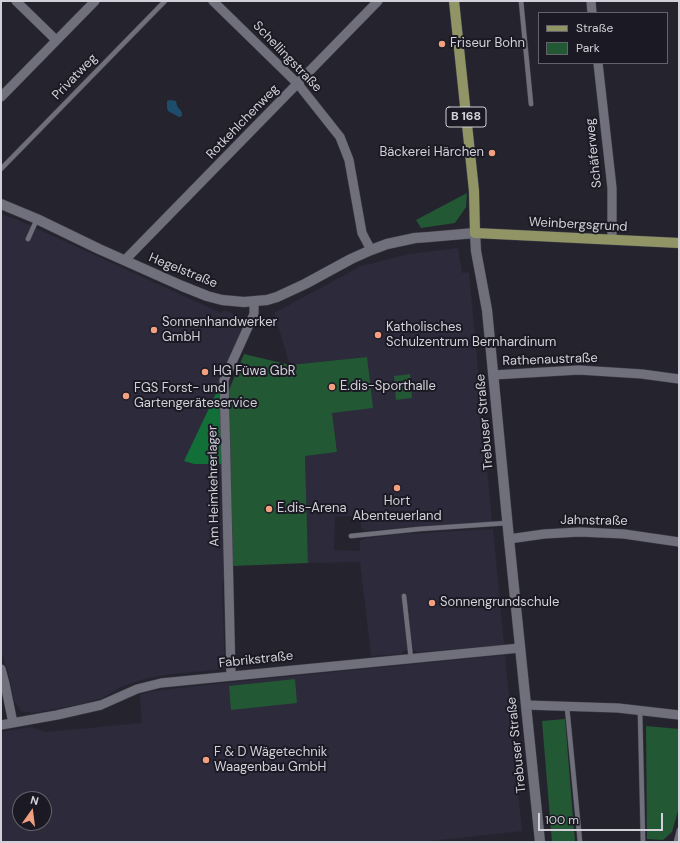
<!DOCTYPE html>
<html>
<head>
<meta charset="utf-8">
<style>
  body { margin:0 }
  #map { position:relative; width:680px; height:843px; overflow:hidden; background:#25242e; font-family:"DM Sans",sans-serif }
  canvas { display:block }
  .frame { position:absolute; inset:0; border:2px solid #d2d1d9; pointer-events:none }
  .legend { position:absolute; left:538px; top:12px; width:130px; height:52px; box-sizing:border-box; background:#1b1a24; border:1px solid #64636c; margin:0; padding:5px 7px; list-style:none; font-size:12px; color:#d2d1d9 }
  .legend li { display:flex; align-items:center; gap:8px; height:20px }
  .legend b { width:20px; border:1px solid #64636c }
  .north { position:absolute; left:12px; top:791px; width:40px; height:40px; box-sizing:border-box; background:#1b1a24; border:1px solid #64636c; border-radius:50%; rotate:14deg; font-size:11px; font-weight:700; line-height:16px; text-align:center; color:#d2d1d9 }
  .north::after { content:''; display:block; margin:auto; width:14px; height:18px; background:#f2a080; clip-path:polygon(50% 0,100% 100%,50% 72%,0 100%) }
  .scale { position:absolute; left:538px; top:813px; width:125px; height:18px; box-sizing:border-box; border:2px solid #d2d1d9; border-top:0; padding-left:5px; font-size:12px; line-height:14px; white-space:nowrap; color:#d2d1d9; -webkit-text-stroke:3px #1b1a24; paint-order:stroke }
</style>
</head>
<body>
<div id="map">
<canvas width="680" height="843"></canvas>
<div class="frame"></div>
<ul class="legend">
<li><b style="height:5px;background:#919566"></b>Straße</li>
<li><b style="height:11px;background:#235834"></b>Park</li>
</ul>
<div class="north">N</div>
<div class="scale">100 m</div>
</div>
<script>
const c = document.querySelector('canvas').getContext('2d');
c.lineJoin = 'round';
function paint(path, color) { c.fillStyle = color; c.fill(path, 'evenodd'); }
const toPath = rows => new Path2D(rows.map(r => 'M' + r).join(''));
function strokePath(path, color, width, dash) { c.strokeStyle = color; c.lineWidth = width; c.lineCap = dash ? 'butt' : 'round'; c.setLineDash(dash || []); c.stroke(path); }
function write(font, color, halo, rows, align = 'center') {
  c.font = font + ' "DM Sans",sans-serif'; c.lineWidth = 4; c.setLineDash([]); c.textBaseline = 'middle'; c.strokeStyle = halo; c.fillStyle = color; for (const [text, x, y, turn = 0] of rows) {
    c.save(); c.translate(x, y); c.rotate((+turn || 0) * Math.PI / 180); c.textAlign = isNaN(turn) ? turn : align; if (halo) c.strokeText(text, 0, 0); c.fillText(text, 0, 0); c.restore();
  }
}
paint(toPath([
  [1,214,18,220,221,313,224,310,247,319,221,375,220,385,194,464,222,464,224,577,222,584,225,669,172,674,144,679,121,687,102,698,81,704,34,713,21,711,14,701,8,671,1,653],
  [458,248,462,273,469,272,492,522,423,526,365,531,361,528,361,517,335,516,334,550,360,551,360,541,365,538,404,534,493,529,504,645,418,652,414,650,404,651,401,654,371,656,360,562,308,563,304,455,337,452,332,413,367,357,290,365,274,313,361,266,409,254],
  [505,655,522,831,431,841,431,842,1,842,1,732,31,727,46,732,142,723,140,695,153,691,253,680],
  [20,799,44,799,44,823,20,823]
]), '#2c2a3b');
paint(toPath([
  [467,193,466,207,455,223,421,228,416,220],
  [244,354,290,365,367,357,373,408,332,413,337,452,305,456,308,563,232,566,229,390],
  [410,374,412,398,396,400,394,376],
  [295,679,297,703,231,710,229,686],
  [565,719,575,842,552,842,542,721],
  [646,726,679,729,679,807,672,832,663,840,647,839]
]), '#235834');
paint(toPath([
  [220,385,222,464,194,464,184,461]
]), '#126f38');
paint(toPath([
  [170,100,176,101,177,106,181,111,182,113,182,116,179,117,168,111,167,108,167,101]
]), '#1e4d6b');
const lane = toPath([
  [521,1,531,104],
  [1,169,165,1],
  [28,239,37,219],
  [351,536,419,529,507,523],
  [404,596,411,659],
  [567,707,580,842],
  [640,711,643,842],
  [676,842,679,830]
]);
const street = toPath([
  [16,1,56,40],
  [213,1,298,84,340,137,349,160,362,233,371,250],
  [591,1,592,13],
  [598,63,612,188,612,240],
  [1,97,95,1],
  [125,260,378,1],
  [493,375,579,370,642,374,679,379],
  [509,539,544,534,580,532,624,534,679,542],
  [1,669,5,684,13,723],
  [231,676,224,380,254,314,254,302],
  [526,705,618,708,679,715],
  [1,725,57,715,101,705,137,689,161,683,520,648]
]);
const secondary = toPath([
  [1,204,37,219,99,249,182,286,207,296,222,300,244,302,267,300,277,297,305,284,351,259,371,250,387,244,415,238,429,237,475,233,476,251,487,310,509,539,540,842]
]);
const primary = toPath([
  [454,1,474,191,475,233,679,243]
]);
strokePath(lane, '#414049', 5.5);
strokePath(street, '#414049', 10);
strokePath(secondary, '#414049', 11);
strokePath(primary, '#414049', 11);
strokePath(lane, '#706f7c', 4.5);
strokePath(street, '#706f7c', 9);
strokePath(secondary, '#706f7c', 10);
strokePath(primary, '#919566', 10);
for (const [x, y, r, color] of [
  [442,44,4,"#f2a080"],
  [492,153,4,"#f2a080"],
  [154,330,4,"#f2a080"],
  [378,335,4,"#f2a080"],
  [205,372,4,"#f2a080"],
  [332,387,4,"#f2a080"],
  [126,396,4,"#f2a080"],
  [397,488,4,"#f2a080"],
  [269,509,4,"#f2a080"],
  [432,603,4,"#f2a080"],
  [206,760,4,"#f2a080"]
]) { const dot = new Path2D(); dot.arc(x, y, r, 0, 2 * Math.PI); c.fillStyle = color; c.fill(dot); strokePath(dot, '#1b1a24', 1.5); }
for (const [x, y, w] of [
  [466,117,40]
]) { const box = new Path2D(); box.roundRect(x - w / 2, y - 10, w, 20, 3); c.fillStyle = '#1b1a24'; c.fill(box); strokePath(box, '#d2d1d9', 1); }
write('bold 12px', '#d2d1d9', null, [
  ["B 168",466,117]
]);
write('13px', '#d2d1d9', '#1b1a24', [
  ["Friseur Bohn",450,44],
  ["Bäckerei Härchen",484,153,"right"],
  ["Sonnenhandwerker",162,323],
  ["GmbH",162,338],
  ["Katholisches",386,328],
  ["Schulzentrum Bernhardinum",386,343],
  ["HG Füwa GbR",213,372],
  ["E.dis-Sporthalle",340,387],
  ["FGS Forst- und",134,389],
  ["Gartengeräteservice",134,404],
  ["Hort",397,502,"center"],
  ["Abenteuerland",397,517,"center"],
  ["E.dis-Arena",277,509],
  ["Sonnengrundschule",440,603],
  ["F & D Wägetechnik",214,753],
  ["Waagenbau GmbH",214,768]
], 'left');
write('13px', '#d2d1d9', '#1b1a24', [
  ["Schellingstraße",287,57,46],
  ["Privatweg",75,77,-46],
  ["Rotkehlchenweg",243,122,-46],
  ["Schäferweg",594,153,-96],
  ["Weinbergsgrund",578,225,3],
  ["Hegelstraße",183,271,22],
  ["Rathenaustraße",550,360,-2],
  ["Trebuser Straße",485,422,-95],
  ["Am Heimkehrerlager",214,486,-91],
  ["Jahnstraße",594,521,1],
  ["Fabrikstraße",256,660,-6],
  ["Trebuser Straße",517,745,-96]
]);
</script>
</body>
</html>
